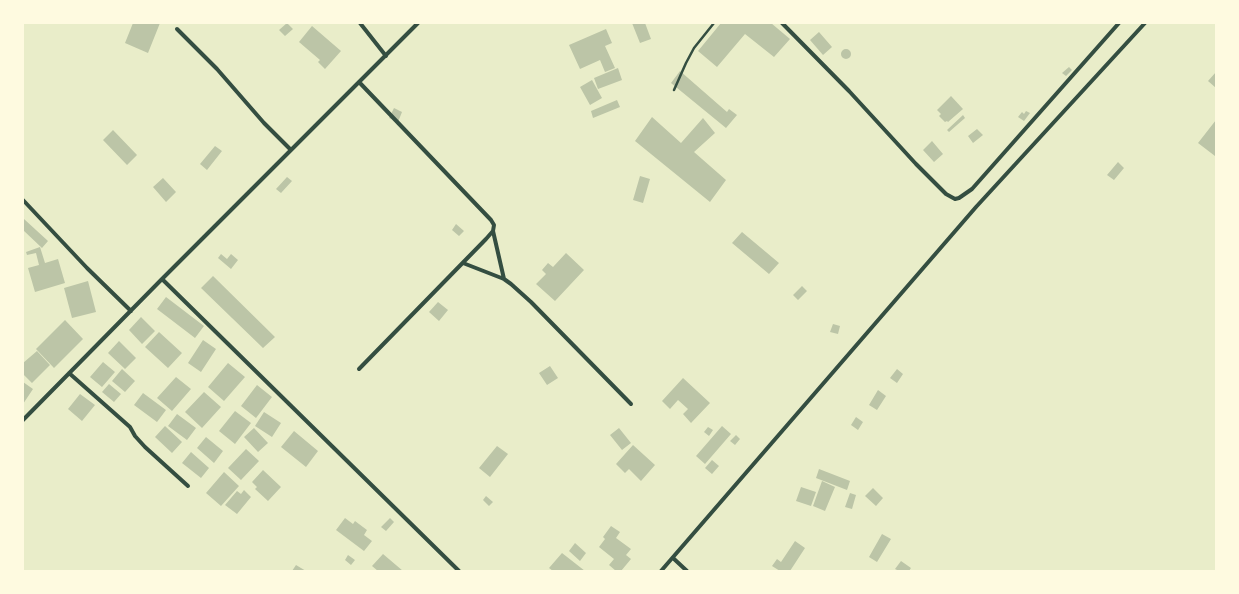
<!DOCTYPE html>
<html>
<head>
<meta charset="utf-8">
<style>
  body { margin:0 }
  #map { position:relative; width:1239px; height:594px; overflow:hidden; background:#e9edc9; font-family:"Source Sans 3",sans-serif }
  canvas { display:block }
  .frame { position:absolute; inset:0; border:24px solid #fefae0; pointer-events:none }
</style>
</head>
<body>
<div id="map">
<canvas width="1239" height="594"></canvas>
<div class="frame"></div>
</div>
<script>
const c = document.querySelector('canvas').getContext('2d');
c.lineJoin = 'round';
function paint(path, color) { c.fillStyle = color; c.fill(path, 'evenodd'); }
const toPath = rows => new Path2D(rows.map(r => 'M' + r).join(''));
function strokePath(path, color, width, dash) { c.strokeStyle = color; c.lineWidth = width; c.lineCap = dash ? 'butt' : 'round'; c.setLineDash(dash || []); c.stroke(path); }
paint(toPath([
  [133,23,160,23,148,53,125,43],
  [287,23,293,29,285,36,279,30],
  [632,23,645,23,651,39,640,43],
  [721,23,771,23,790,39,774,57,745,34,717,67,698,51],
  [312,26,341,51,325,69,318,62,320,60,299,42],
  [606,29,612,43,605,46,615,68,605,72,600,60,580,69,569,45],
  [819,32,832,47,823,55,810,40],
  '841 54a5 5 0 1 1 10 0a5 5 0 1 1-10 0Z',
  [1069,67,1072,70,1066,76,1062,73],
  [618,68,622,80,598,89,594,78],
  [680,71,727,112,729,109,737,115,726,128,671,83],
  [1216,72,1216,88,1208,81],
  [592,80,602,98,590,105,580,87],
  [951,96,963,109,948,122,947,121,945,122,939,116,941,114,937,110],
  [617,100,620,107,593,118,591,111],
  [394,108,402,112,398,122,389,118],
  [1026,111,1030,113,1024,121,1018,117,1022,112,1024,114],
  [963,115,965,118,949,132,947,130],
  [652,117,681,143,703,118,715,133,694,152,726,180,710,202,635,141],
  [1216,120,1216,154,1215,156,1198,143],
  [977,129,983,135,973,143,968,136],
  [113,130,137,155,127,165,103,140],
  [932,141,943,154,934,162,923,150],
  [215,146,222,151,207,170,200,164],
  [1118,162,1124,168,1114,180,1107,175],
  [640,176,650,179,643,203,633,200],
  [287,177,292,181,281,193,276,189],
  [163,178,176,192,166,202,153,187],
  [24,219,48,241,42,248,23,230,23,220],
  [456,224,464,231,459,236,452,230],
  [742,232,779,263,769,274,732,243],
  [40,247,45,263,58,259,65,283,35,292,28,268,39,265,36,253,27,255,26,252],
  [566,253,584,270,555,301,536,284,546,274,542,270,548,263,553,267],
  [221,254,227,259,231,254,238,260,231,269,218,258],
  [213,276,275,337,263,348,201,288],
  [88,281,96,312,72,318,64,288],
  [802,286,807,291,798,300,793,295],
  [166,297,204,326,195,338,157,309],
  [438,302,448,310,439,321,429,312],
  [141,317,155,331,142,344,129,330],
  [65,320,83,339,54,368,36,349],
  [833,324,840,326,838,334,830,332],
  [159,332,182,353,168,368,145,347],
  [203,340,216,349,201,372,188,363],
  [119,341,136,358,125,369,108,353],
  [37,351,50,365,32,383,23,374,23,363],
  [103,362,115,372,102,387,90,377],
  [228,363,245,377,224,401,208,387],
  [550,366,558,378,547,385,539,373],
  [122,369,135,381,125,392,112,381],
  [897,369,903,374,897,383,890,378],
  [176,377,191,389,172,411,157,398],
  [683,378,710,403,691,423,683,414,688,409,678,400,670,409,662,401],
  [23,382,33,389,23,404],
  [109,384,121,394,114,402,102,392],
  [257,385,272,397,256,418,241,406],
  [878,390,886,396,877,410,869,405],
  [204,392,221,407,202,428,185,412],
  [143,393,166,410,157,422,134,405],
  [80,394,95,405,82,421,68,409],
  [235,411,251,423,235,444,219,431],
  [264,412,281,423,272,437,255,426],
  [177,414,196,428,187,440,168,426],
  [856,417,863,422,858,430,851,425],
  [165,426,182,442,172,453,155,437],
  [722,426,731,434,705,464,696,456],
  [708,427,713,430,709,436,704,432],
  [254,428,268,443,258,452,244,437],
  [619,428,631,443,622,450,610,435],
  [294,431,318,451,306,467,281,447],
  [736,435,740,439,735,445,730,441],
  [206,437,223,451,214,463,197,448],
  [633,445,655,465,641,481,629,469,625,473,616,464],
  [497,446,508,454,490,477,479,468],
  [246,449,259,461,241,480,228,468],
  [191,452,209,468,201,478,182,463],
  [712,460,719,466,712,474,705,468],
  [819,469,850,481,847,490,816,478],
  [263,470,281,487,268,501,255,489,257,487,252,482],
  [224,472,239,486,221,506,206,493],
  [822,481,835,487,825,511,813,506],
  [801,487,816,492,811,506,796,501],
  [873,488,883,498,876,506,865,496],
  [244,490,251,497,237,514,225,505,237,491,241,494],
  [850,493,856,495,852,509,845,507],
  [486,496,493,502,489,506,483,500],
  [345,518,353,524,355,521,367,530,364,535,372,541,364,551,336,530],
  [390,518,394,522,386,531,381,527],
  [611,526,620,532,616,538,631,549,626,555,631,559,621,571,616,571,609,565,614,559,599,547,605,539,603,537],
  [882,534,891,539,877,562,869,557],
  [795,541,805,548,790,571,780,571,772,566,777,559,781,562],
  [575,543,586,553,580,561,569,551],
  [562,553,585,571,553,571,549,568],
  [383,554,403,571,378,571,372,566],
  [348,555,355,560,351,565,345,560],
  [901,561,911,568,909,571,899,571,895,569],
  [296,565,306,571,292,571]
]), '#bcc5a7');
strokePath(toPath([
  [674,90,686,63,694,48,714,23]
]), '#344e41', 2.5);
strokePath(toPath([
  [360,23,386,56],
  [782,23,849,91,916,164,946,194,955,199,959,198,972,189,1119,23],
  [177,29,217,69,264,123,291,150],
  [23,200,87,268,131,311],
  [493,231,504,279],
  [463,263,504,279,511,284,531,302,631,404],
  [162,279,459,571],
  [359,369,486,239,493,231,494,225,491,220,359,82],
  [69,373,130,427,135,436,145,447,188,486],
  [23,420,162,279,418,23],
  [673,558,687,571],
  [661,571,976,207,1145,23]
]), '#344e41', 4);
</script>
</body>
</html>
